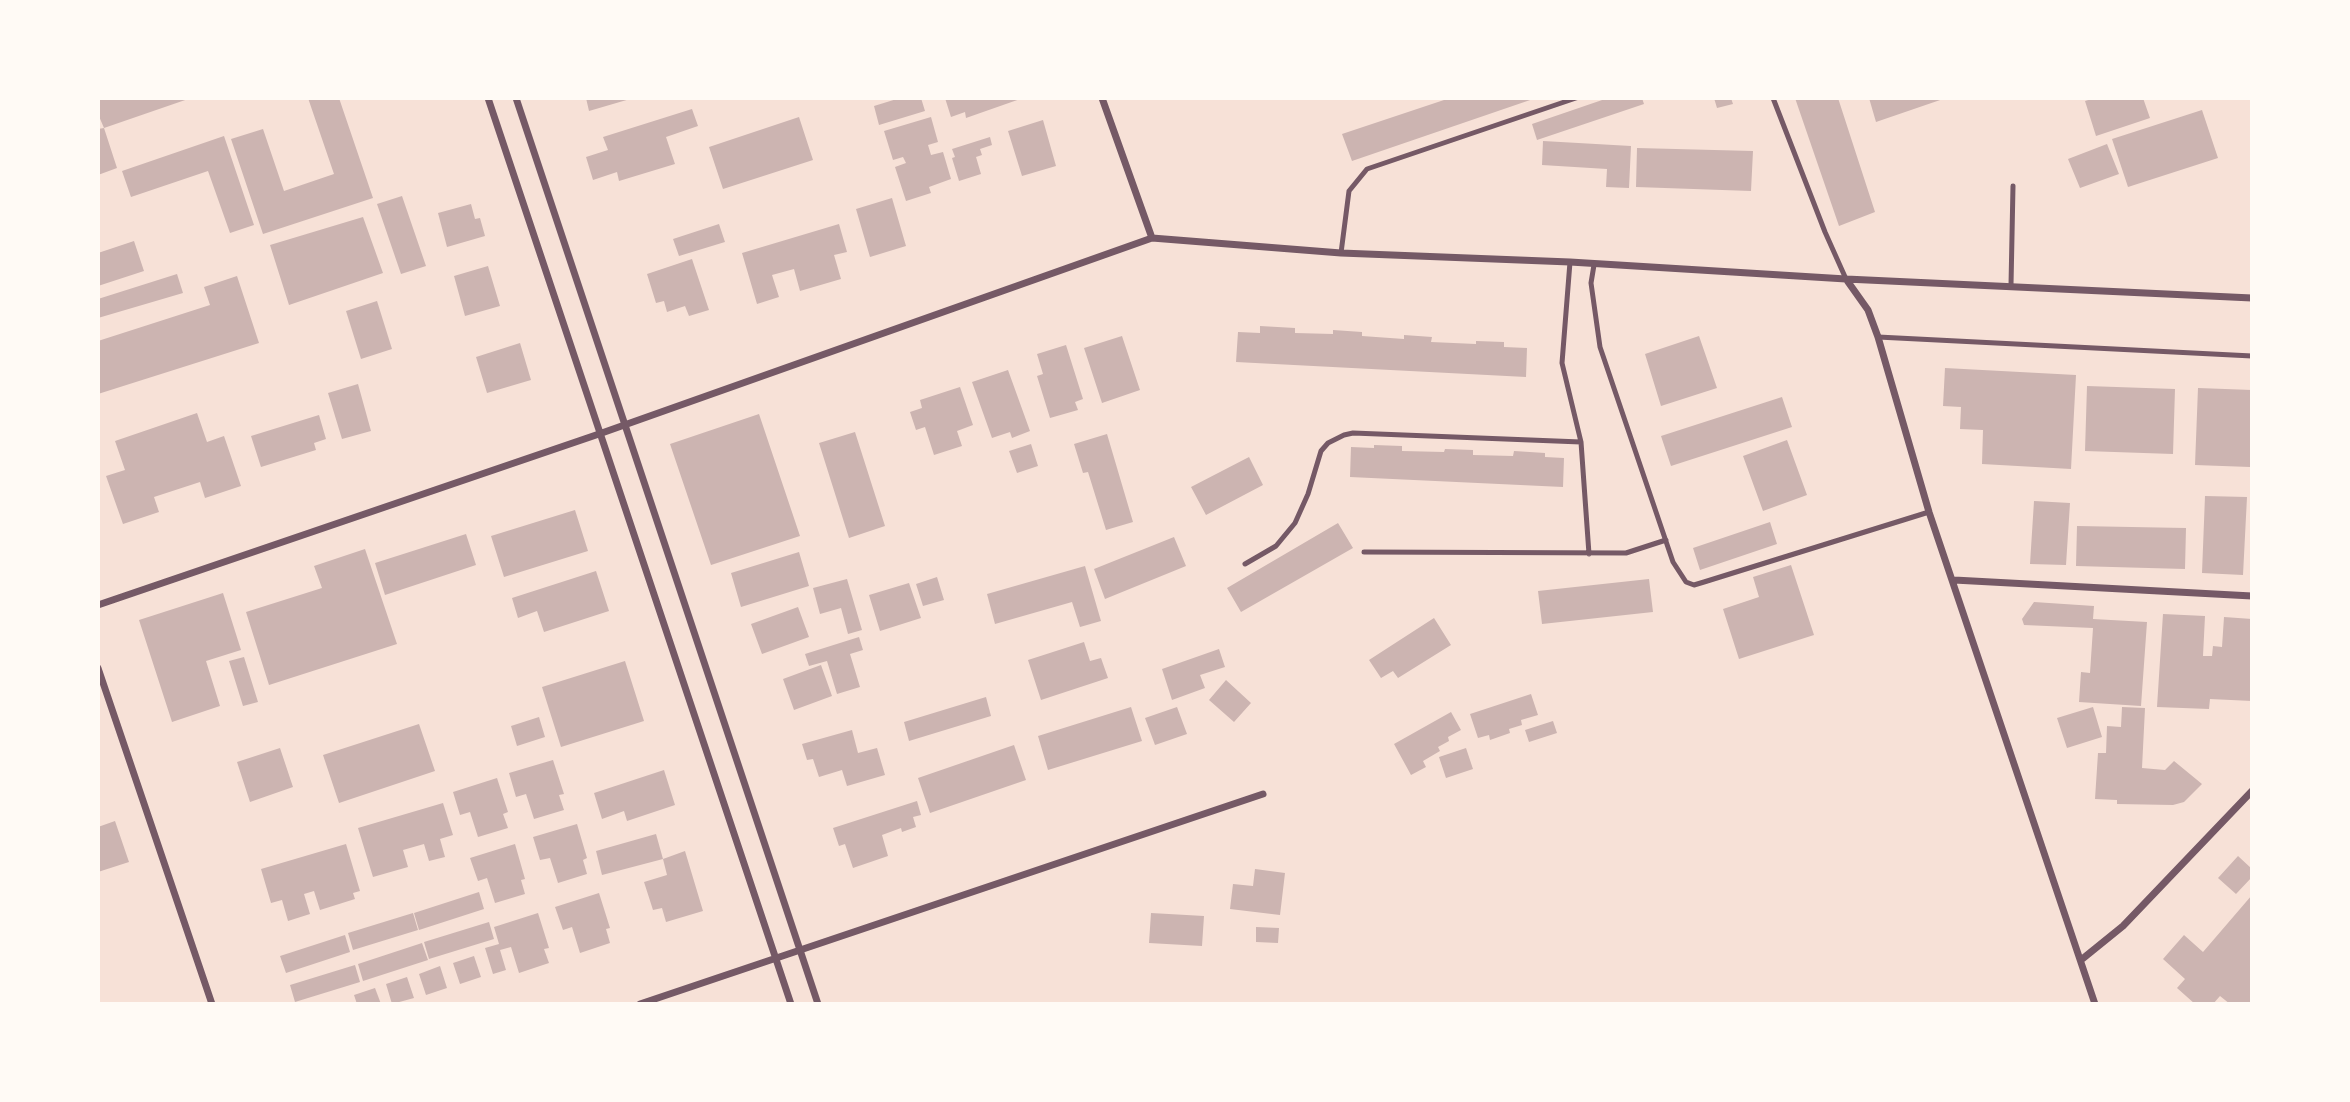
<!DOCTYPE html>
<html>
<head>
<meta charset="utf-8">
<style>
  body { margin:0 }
  #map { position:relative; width:2350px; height:1102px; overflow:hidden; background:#f7e1d7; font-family:"Work Sans",sans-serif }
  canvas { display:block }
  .frame { position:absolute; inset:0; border:100px solid #fffaf5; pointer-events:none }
</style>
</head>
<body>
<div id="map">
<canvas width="2350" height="1102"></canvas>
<div class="frame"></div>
</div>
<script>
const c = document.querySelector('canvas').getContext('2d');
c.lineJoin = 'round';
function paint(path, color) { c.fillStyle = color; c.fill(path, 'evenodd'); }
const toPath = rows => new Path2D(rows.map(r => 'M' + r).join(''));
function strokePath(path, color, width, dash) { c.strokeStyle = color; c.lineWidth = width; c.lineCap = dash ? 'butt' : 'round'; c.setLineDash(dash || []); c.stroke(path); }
paint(toPath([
  [98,98,191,98,104,128,98,114],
  [308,98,339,98,373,198,263,234,231,139,263,129,284,191,334,174],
  [586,98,630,98,630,99,589,111],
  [900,98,921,98,925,111,879,125,874,106],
  [945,98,1023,98,966,118,965,112,951,117],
  [1450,98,1536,98,1352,161,1342,134],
  [1608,98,1642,98,1644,104,1537,140,1532,124],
  [1714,98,1731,98,1733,104,1717,108],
  [1795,98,1838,98,1875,212,1839,226],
  [1869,98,1946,98,1876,122],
  [2095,98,2143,98,2150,118,2096,136,2085,101],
  [692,109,698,126,666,137,675,164,619,181,617,172,593,180,586,157,608,150,603,137],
  [2202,110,2218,158,2128,187,2112,139],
  [799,117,813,160,723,189,709,147],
  [931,117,938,142,928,145,931,155,943,152,951,179,929,187,931,193,906,201,895,167,906,163,903,157,893,160,884,131],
  [1043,120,1056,166,1022,176,1008,131],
  [104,128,117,168,98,175,98,129],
  [224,136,254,225,230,233,208,171,131,197,122,171],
  [990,137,992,145,980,149,982,155,976,157,981,174,959,181,952,158,955,157,952,149],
  [1543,141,1631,146,1629,188,1606,187,1607,169,1542,165],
  [2107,144,2119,174,2080,188,2068,159],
  [1637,148,1753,151,1751,191,1636,187],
  [402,196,426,266,401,274,377,204],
  [892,198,906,246,870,257,856,209],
  [471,204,475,219,480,218,485,236,447,247,438,213],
  [363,217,383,273,289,305,270,245],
  [719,224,725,242,679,256,673,239],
  [839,224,847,252,834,255,841,279,800,291,794,269,772,275,779,297,757,304,742,253],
  [134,241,144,271,98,286,98,253],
  [692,259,709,310,689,316,685,306,667,312,664,301,656,303,647,274],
  [488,266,500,306,465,316,454,276],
  [177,274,183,293,98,318,98,299],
  [237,276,259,343,98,394,98,341,210,305,204,287],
  [377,301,392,349,361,359,346,311],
  [1260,326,1295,328,1295,333,1333,334,1333,330,1362,332,1362,336,1404,339,1404,335,1432,337,1431,342,1476,344,1476,341,1504,342,1504,347,1527,348,1526,377,1236,362,1238,332,1260,333],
  [1122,336,1140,390,1102,403,1084,348],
  [1699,336,1717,388,1661,406,1645,354],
  [520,343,531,380,487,393,476,357],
  [1066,345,1083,399,1075,402,1078,410,1050,418,1037,376,1043,374,1037,354],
  [1945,368,2076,375,2071,469,1982,464,1983,430,1960,429,1961,407,1943,406],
  [1008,370,1030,431,1012,438,1010,432,992,438,972,382],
  [358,384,371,431,342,439,328,393],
  [2087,386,2175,389,2173,454,2085,451],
  [960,387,973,425,957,431,962,446,934,455,925,427,916,430,910,412,922,408,920,400],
  [2198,388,2252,390,2250,467,2195,465],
  [1782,397,1792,427,1671,466,1661,436],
  [197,413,207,442,224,436,241,486,205,498,200,482,154,497,159,512,123,524,106,476,125,470,115,441],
  [759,414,800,536,711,565,670,444],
  [319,415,326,439,314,443,316,450,261,467,251,436],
  [855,432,885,526,849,538,819,443],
  [1107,434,1133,522,1106,530,1088,472,1083,473,1074,444],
  [1787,440,1807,495,1763,511,1743,456],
  [1031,444,1038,466,1017,473,1009,451],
  [1374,445,1402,446,1402,451,1444,452,1445,449,1473,450,1473,455,1513,456,1514,451,1545,453,1545,457,1564,458,1563,487,1350,477,1351,447,1374,448],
  [1249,457,1263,485,1206,515,1191,487],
  [2205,496,2247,497,2243,575,2202,573],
  [2034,501,2070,503,2066,565,2030,564],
  [575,510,588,551,504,577,491,536],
  [1770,522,1777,544,1700,570,1693,548],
  [1338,523,1353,548,1241,612,1227,588],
  [2077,526,2186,528,2185,569,2076,566],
  [466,534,476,565,385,595,375,563],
  [1174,537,1186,566,1105,599,1094,569],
  [365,549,397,644,269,685,246,612,322,588,314,566],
  [799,552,809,586,741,607,731,573],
  [1791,565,1814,635,1739,659,1723,609,1759,597,1753,577],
  [1085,566,1101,621,1080,627,1072,602,995,624,987,594],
  [596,571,609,611,544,632,537,611,518,618,512,598],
  [937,577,944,600,923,606,916,584],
  [847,579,862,630,848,634,841,608,820,614,813,588],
  [1649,579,1653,612,1542,624,1538,591],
  [909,583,921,618,880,631,869,595],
  [223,593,241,650,206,661,220,706,172,722,139,620],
  [2034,602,2094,606,2093,619,2147,622,2141,706,2079,702,2081,672,2090,673,2093,628,2024,625,2022,619],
  [798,607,809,637,762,654,751,624],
  [2163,614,2205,616,2203,656,2212,656,2213,646,2222,647,2224,617,2252,619,2252,701,2210,699,2209,709,2157,707],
  [1434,618,1451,645,1398,678,1393,671,1381,678,1369,660],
  [859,637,863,650,850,654,860,687,837,694,827,661,809,666,805,654],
  [1084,642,1090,661,1101,658,1108,678,1041,700,1028,660],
  [1219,649,1225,667,1200,675,1205,688,1172,700,1162,669],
  [244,657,258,702,243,706,229,661],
  [625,661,644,721,561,747,542,687],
  [821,665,832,696,794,710,783,679],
  [1226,680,1251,703,1234,722,1209,700],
  [1531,694,1538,715,1521,720,1522,725,1509,729,1510,733,1490,740,1489,735,1478,738,1470,714],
  [986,697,991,716,909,741,904,722],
  [1131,707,1142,741,1048,770,1038,736],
  [1177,707,1187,734,1155,745,1145,718],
  [2093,707,2102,737,2067,748,2057,718],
  [2122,707,2145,708,2142,768,2165,770,2174,761,2202,784,2184,802,2173,805,2117,804,2117,800,2095,799,2098,753,2106,753,2107,726,2121,727],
  [1451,712,1461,730,1448,737,1449,741,1438,747,1440,751,1423,761,1426,767,1411,775,1394,744],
  [539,717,545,737,517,746,511,726],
  [1553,721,1557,733,1529,742,1525,730],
  [419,724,435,771,339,803,323,755],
  [852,730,858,753,877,748,885,775,847,786,842,770,819,777,813,759,807,760,802,744],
  [1014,745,1026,780,930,813,918,778],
  [280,748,293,787,250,802,237,762],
  [1466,748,1473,769,1446,778,1439,757],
  [553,760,564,794,559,795,564,810,534,819,526,794,516,797,509,773],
  [664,770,675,805,627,821,624,811,602,819,594,793],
  [497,778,508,812,503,814,508,828,478,837,470,812,460,815,453,792],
  [917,801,921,815,913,817,916,827,902,832,901,828,882,835,888,856,853,868,845,844,839,846,833,828],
  [443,803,453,835,440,839,445,857,429,861,424,844,403,850,408,867,373,877,358,828],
  [115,821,129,862,98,872,98,827],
  [577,824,587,858,583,860,587,874,558,883,550,858,540,860,533,837],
  [656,834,663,859,602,875,596,851],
  [346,844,360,891,353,893,355,899,320,910,314,891,304,894,310,914,288,921,282,900,271,903,261,869],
  [515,844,525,879,521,880,525,894,495,903,487,878,478,881,470,858],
  [685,851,703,911,666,922,662,908,653,910,644,882,667,875,663,859],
  [2238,856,2252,869,2252,877,2236,894,2218,878],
  [1255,869,1285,873,1280,915,1230,909,1233,884,1253,886],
  [479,892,484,909,419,930,414,913],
  [599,893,610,928,606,929,610,943,580,953,572,927,563,930,555,907],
  [2252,895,2252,1004,2230,1004,2220,996,2213,1004,2195,1004,2177,988,2185,979,2163,959,2184,935,2203,952],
  [413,913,418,930,353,950,348,933],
  [538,913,549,948,544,949,549,963,519,973,511,947,500,950,506,970,493,974,485,948,499,944,494,927],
  [1151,913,1204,916,1202,946,1149,943],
  [489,922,494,939,429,959,424,942],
  [1256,927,1279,928,1278,943,1256,942],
  [345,935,350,952,286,973,280,956],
  [422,943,428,960,363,981,358,964],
  [474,956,481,977,460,984,453,963],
  [355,965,360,982,295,1002,290,985],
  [440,966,447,988,426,995,419,974],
  [407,977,414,998,392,1004,386,984],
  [375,988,381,1004,357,1004,354,995]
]), '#ccb4b1');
strokePath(toPath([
  [1773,98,1825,232,1846,279],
  [1341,253,1349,191,1367,169,1576,98],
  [1570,262,1562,363,1581,442,1589,554],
  [1594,265,1591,283,1600,347,1673,562,1686,582,1694,585,1704,582,1929,512],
  [2011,285,2013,186],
  [1878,337,2252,356],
  [1364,552,1626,553,1666,540],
  [1245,564,1276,546,1295,523,1308,494,1321,451,1328,443,1344,435,1353,433,1581,442]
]), '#755966', 5);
strokePath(toPath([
  [488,98,791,1004],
  [516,98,818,1004],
  [1102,98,1152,238],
  [1846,279,1868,310,1878,337,1929,512,2095,1004],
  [1954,580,2252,596],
  [98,605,599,434,1152,238,1341,253,1570,262,1846,279,2252,298],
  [98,668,212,1004],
  [2081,960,2123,926,2252,791],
  [640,1004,1263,794]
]), '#755966', 7);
</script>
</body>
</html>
